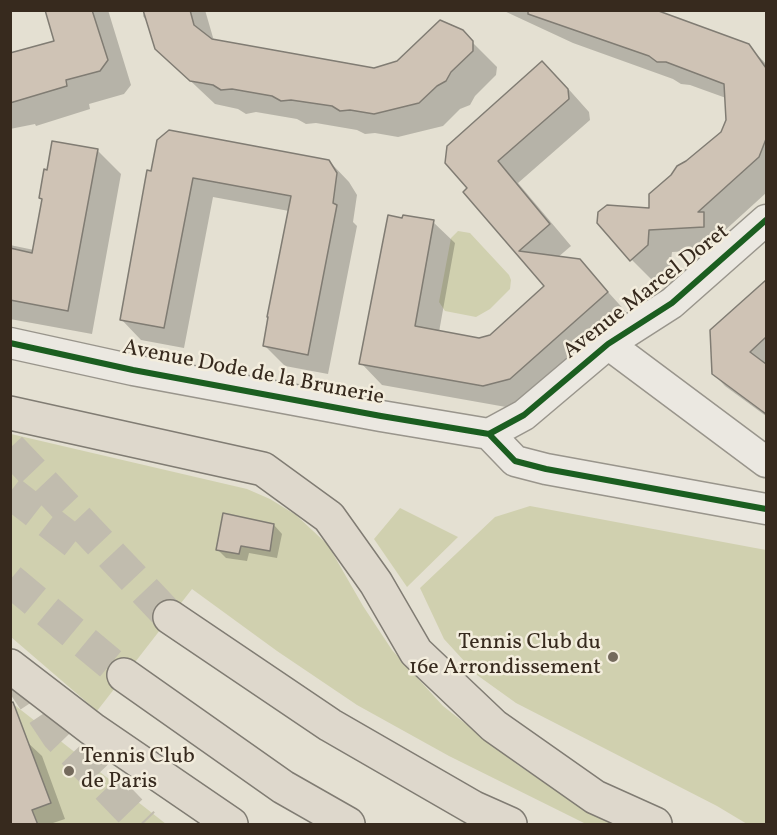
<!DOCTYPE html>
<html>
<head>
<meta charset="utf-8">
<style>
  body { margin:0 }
  #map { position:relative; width:777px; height:835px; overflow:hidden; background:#e4e0d2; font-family:Vollkorn,serif }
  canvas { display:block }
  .frame { position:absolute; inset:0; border:12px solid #372a1e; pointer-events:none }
</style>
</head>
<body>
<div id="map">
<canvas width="777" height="835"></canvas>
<div class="frame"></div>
</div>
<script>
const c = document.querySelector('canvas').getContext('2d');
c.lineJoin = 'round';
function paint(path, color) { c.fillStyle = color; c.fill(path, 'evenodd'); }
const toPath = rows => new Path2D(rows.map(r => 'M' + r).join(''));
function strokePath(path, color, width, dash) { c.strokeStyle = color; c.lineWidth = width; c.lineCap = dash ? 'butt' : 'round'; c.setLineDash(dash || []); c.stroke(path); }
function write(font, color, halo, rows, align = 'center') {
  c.font = font + ' Vollkorn,serif'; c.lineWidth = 5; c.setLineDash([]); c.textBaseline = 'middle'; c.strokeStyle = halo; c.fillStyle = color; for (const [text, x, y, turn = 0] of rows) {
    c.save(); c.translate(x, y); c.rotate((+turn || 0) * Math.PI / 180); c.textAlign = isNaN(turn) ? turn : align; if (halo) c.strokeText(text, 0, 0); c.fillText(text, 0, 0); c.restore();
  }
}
paint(toPath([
  [458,231,470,233,509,275,511,280,510,289,490,309,476,317,445,311,439,302,451,238],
  [11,434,247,489,270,499,296,515,328,545,363,606,392,650,443,706,518,765,591,814,612,824,586,824,449,756,357,705,277,651,192,589,97,711,11,637],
  [530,506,766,550,766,824,747,824,717,806,516,703,477,675,444,639,420,588,495,517],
  [400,508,458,537,407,587,374,539],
  [12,703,44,728,166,824,38,824,32,810,51,803]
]), '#d0d0af');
paint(toPath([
  [46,10,108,10,131,85,124,94,89,104,90,109,36,126,35,124,10,129,10,55,56,42],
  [144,10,205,10,214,41,374,70,398,63,462,32,497,67,496,75,475,96,470,105,460,109,443,126,398,137,375,133,365,134,357,130,316,123,306,124,297,119,256,112,246,114,238,109,215,104,181,72,143,16],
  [502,10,651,10,748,45,766,64,766,193,722,233,726,237,726,249,672,252,670,268,654,282,631,259,650,210,687,162,722,133,727,120,726,98,690,85,681,84,673,79,573,43],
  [564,84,589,112,590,120,518,183,571,246,557,258,579,260,628,314,532,400,506,407,382,385,361,363,433,222,455,243,439,332,479,339,490,337,546,286,465,192],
  [97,150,121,174,92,334,10,319,10,245,34,250,43,200,41,198],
  [329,161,349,182,357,195,353,222,357,226,328,374,285,366,265,346,289,211,213,197,184,348,141,340,121,319,148,171],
  [766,282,766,416,725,386,711,371,714,370,711,331],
  [274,525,282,534,277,558,249,553,247,561,226,558,218,550],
  [26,741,42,756,65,819,50,824,10,824]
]), '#0003');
const building = toPath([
  [45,10,92,10,108,60,100,71,66,80,67,86,10,103,10,53,54,41,45,10],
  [143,10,190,10,194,25,212,39,374,68,397,61,440,20,463,30,473,41,473,51,451,72,446,81,437,86,419,103,374,114,350,110,340,111,332,106,291,100,281,101,272,96,232,89,221,90,213,85,190,81,155,49,143,10],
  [528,10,656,10,749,44,766,68,766,139,759,157,698,212,704,212,704,227,649,230,648,245,630,261,597,223,598,212,607,205,649,208,649,194,671,175,677,166,686,161,721,132,726,120,724,84,666,62,657,62,649,56,528,14,528,10],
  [542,61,568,89,569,99,498,161,550,224,519,251,580,259,608,292,510,379,483,386,359,364,388,215,402,218,403,215,434,220,415,326,479,338,490,335,544,286,463,192,467,188,445,163,447,146,542,61],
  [169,130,329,160,337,173,333,203,337,205,308,355,263,346,268,317,267,317,291,196,193,178,164,328,120,320,147,170,151,171,157,140,169,130],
  [52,141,98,149,68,311,10,300,10,248,32,253,42,199,39,198,44,169,47,170,52,141],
  [766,280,766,337,750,352,766,364,766,414,712,374,710,330,766,280],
  [223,513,274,524,270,551,241,546,239,554,216,550,223,513],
  [13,702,51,803,32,810,38,825,10,825,10,703,13,702]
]);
paint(building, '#cfc3b5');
strokePath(building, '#807c73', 1.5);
strokePath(toPath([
  [10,448,170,617],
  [10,492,77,544],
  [10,580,124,675],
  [16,673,58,736,143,824]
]), '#c1bcae', 33, [33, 16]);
const minor = toPath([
  [10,343,133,370,381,416,489,434],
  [608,344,766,462],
  [489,434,524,415,608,344,672,303,766,220],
  [489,434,515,461,546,469,766,509]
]);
const primary = toPath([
  [10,666,92,729,231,824]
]);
const trunk = toPath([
  [10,413,263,469,329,517,376,583,416,652,494,726,595,797,655,824],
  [170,617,330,725,474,808,510,824],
  [124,675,283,787,348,824]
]);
strokePath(minor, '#99958c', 33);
strokePath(primary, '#807c73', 36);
strokePath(trunk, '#807c73', 36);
strokePath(minor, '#ebe8e1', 30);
strokePath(primary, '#ded8cc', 33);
strokePath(trunk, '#ded8cc', 33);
strokePath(toPath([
  [10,343,133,370,381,416,489,434],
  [489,434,524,415,608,344,672,303,766,220],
  [489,434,515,461,546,469,766,509]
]), '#1b5e20', 6);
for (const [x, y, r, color] of [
  [613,657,6,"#746a5d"],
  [69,771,6,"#746a5d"]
]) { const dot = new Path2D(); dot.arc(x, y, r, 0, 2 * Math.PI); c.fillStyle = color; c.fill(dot); strokePath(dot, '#f3eddd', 2); }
write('22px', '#372a1e', '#f3eddd', [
  ["Avenue Marcel Doret",647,293,-38],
  ["Avenue Dode de la Brunerie",253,374,11]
]);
write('22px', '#372a1e', '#f3eddd', [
  ["Tennis Club du",601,644],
  ["16e Arrondissement",601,669],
  ["Tennis Club",81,758,"left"],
  ["de Paris",81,783,"left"]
], 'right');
</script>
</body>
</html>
